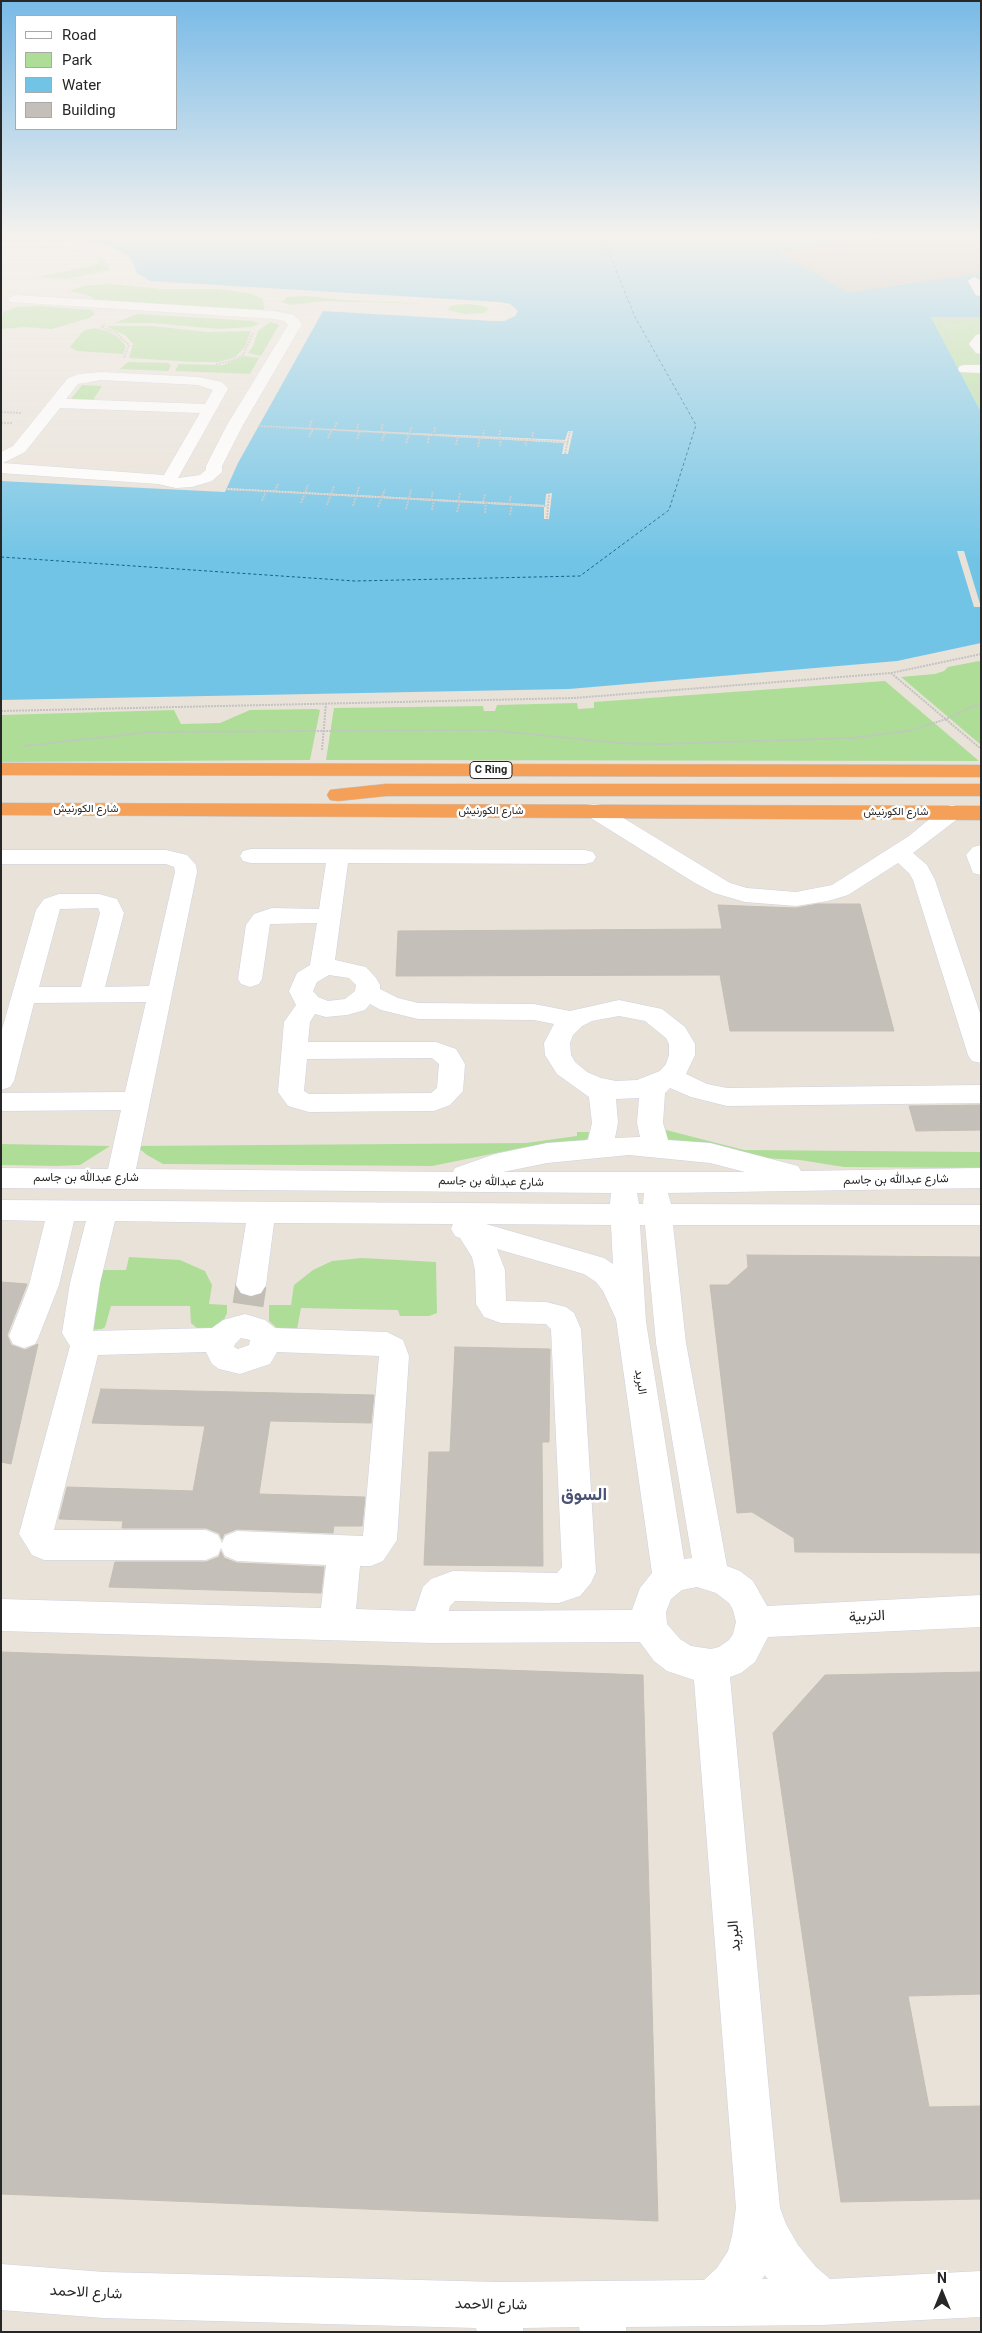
<!DOCTYPE html>
<html>
<head>
<meta charset="utf-8">
<style>
  body { margin:0 }
  #map { position:relative; width:982px; height:2333px; overflow:hidden; background:#e9e2d9; font-family:Roboto,sans-serif }
  canvas { display:block }
  .frame { position:absolute; inset:0; border:2px solid #272727; pointer-events:none }
  .legend { position:absolute; left:15px; top:15px; width:162px; height:115px; box-sizing:border-box; background:#fff; border:1px solid #a9a9a9; margin:0; padding:6px 9px; list-style:none; font-size:15px; color:#272727 }
  .legend li { display:flex; align-items:center; gap:10px; height:25px }
  .legend b { width:25px; border:1px solid #a9a9a9 }
  .north { position:absolute; left:917px; top:2268px; width:50px; height:50px; -webkit-text-stroke:4px #fff; paint-order:stroke; rotate:0deg; font-size:14px; font-weight:700; line-height:20px; text-align:center; color:#272727 }
  .north::after { content:''; display:block; margin:auto; width:18px; height:22px; background:#272727; clip-path:polygon(50% 0,100% 100%,50% 72%,0 100%) }
</style>
</head>
<body>
<div id="map">
<canvas width="982" height="2333"></canvas>
<div class="frame"></div>
<ul class="legend">
<li><b style="height:6px;background:#fff"></b>Road</li>
<li><b style="height:14px;background:#aedd98"></b>Park</li>
<li><b style="height:14px;background:#71c4e6"></b>Water</li>
<li><b style="height:14px;background:#c4bfb9"></b>Building</li>
</ul>
<div class="north">N</div>
</div>
<script>
const c = document.querySelector('canvas').getContext('2d');
c.lineJoin = 'round';
function paint(path, color) { c.fillStyle = color; c.fill(path, 'evenodd'); }
const toPath = rows => new Path2D(rows.map(r => 'M' + r).join(''));
function strokePath(path, color, width, dash) { c.strokeStyle = color; c.lineWidth = width; c.lineCap = dash ? 'butt' : 'round'; c.setLineDash(dash || []); c.stroke(path); }
function write(font, color, halo, rows, align = 'center') {
  c.font = font + ' Roboto,Vazirmatn,sans-serif'; c.lineWidth = 5; c.setLineDash([]); c.textBaseline = 'middle'; c.strokeStyle = halo; c.fillStyle = color; for (const [text, x, y, turn = 0] of rows) {
    c.save(); c.translate(x, y); c.rotate((+turn || 0) * Math.PI / 180); c.textAlign = isNaN(turn) ? turn : align; if (halo) c.strokeText(text, 0, 0); c.fillText(text, 0, 0); c.restore();
  }
}
paint(toPath([
  [49,245,84,250,78,252,47,249,1,248,1,246,5,246],
  [101,258,110,267,109,270,67,279,36,277,91,266,100,262,96,259],
  [109,284,162,289,220,289,252,294,263,299,265,314,100,303,88,295,69,291,84,286],
  [307,296,344,300,432,304,324,301,291,305,282,302,287,297],
  [468,304,484,306,489,309,484,313,465,314,448,310,450,306,454,305],
  [39,306,92,310,95,314,89,318,52,329,24,327,1,329,3,312,17,307],
  [137,314,253,321,259,324,251,327,219,329,153,323,115,323],
  [931,317,981,317,981,412],
  [270,322,279,325,261,356,248,353,253,346,258,331],
  [106,326,151,326,207,332,251,331,245,347,234,358,218,362,195,362,129,358,133,344,126,336],
  [94,328,108,331,118,337,126,346,123,354,77,351,70,347,83,331],
  [244,356,259,358,250,374,175,371,179,364,223,365],
  [128,362,168,363,171,365,168,371,120,369],
  [82,385,102,386,93,400,71,399],
  [979,661,981,662,981,745,901,677,935,674,944,671,948,667],
  [885,681,979,761,326,760,334,708,483,706,484,711,495,711,497,705,577,703,578,709,594,708,594,702],
  [316,709,320,710,310,760,1,762,1,715,174,710,181,724,220,723,250,710],
  [666,1130,744,1150,981,1152,981,1168,844,1167,800,1160,743,1157,667,1141],
  [577,1132,589,1132,588,1138,579,1145,521,1148,432,1166,170,1164,163,1164,147,1155,136,1146,526,1143,577,1136],
  [1,1144,110,1146,80,1165,57,1166,1,1165],
  [129,1257,180,1260,205,1271,212,1285,209,1304,227,1305,227,1313,223,1322,212,1329,199,1330,191,1323,190,1306,111,1306,105,1327,102,1329,89,1330,102,1270,126,1270],
  [362,1258,436,1262,437,1313,429,1316,400,1316,398,1310,301,1308,297,1329,277,1328,269,1321,269,1305,291,1305,294,1285,313,1270,332,1261]
]), '#aedd98');
paint(toPath([
  [1,236,981,236,981,317,931,317,981,412,981,643,897,661,569,689,1,700,1,481,225,492,238,463,323,311,492,321,504,321,515,316,518,311,510,304,499,302,150,281,137,273,130,256,107,245,68,239,1,240]
]), '#71c4e6');
paint(toPath([
  [261,426,565,440,568,431,573,431,568,454,562,454,564,443],
  [226,488,545,505,546,494,552,493,549,519,544,519,544,507,253,491,226,490],
  [957,551,964,551,981,607,974,607]
]), '#e9e2d9');
strokePath(toPath([
  [1,557,355,581,580,576,669,510,696,425,635,317,602,236]
]), '#15618d', 1, [3, 2.5]);
const building = toPath([
  [891,236,981,236,981,273,848,292,780,252,891,236],
  [818,904,860,904,894,1031,730,1031,720,975,396,976,398,931,722,929,718,905,796,908,818,904],
  [981,1105,981,1130,916,1131,909,1106,981,1105],
  [747,1255,981,1257,981,1553,795,1552,794,1538,752,1512,737,1513,710,1285,728,1285,748,1267,747,1255],
  [1,1282,27,1284,7,1335,11,1345,25,1350,38,1344,11,1464,1,1462,1,1282],
  [455,1347,550,1349,549,1442,542,1442,543,1566,424,1565,429,1452,450,1452,455,1347],
  [101,1389,374,1395,371,1423,270,1421,259,1494,365,1497,362,1526,334,1526,333,1533,237,1529,224,1534,222,1539,219,1533,206,1528,122,1528,123,1521,59,1519,67,1487,193,1491,205,1426,92,1423,101,1389],
  [221,1552,224,1558,237,1563,324,1567,321,1593,109,1587,115,1562,206,1562,219,1557,221,1552],
  [1,1652,643,1675,658,2221,1,2194,1,1652],
  [981,1672,981,1994,908,1996,929,2107,981,2106,981,2199,841,2202,773,1733,825,1675,981,1672]
]);
paint(building, '#c4bfb9');
strokePath(building, '#c4beb3', 1);
strokePath(toPath([
  [248,1305,251,1285]
]), '#c2bdb5', 31, [31, 16]);
const minor = toPath([
  [974,277,981,281,981,296,976,295,968,281,974,277],
  [15,295,275,311,294,315,302,324,243,425,222,466,222,472,212,481,192,487,176,488,158,484,1,473,1,452,13,446,68,378,79,374,101,372,198,377,222,382,226,386,228,389,178,478,200,475,206,470,206,466,227,425,288,325,284,321,275,319,10,302,8,299,15,295],
  [101,380,198,385,213,390,205,404,66,399,78,384,101,380],
  [60,408,200,413,164,475,3,463,25,452,60,408],
  [981,334,981,354,976,353,969,344,976,335,981,334],
  [965,365,981,365,981,373,960,372,958,369,960,366,965,365],
  [594,804,602,805,730,883,747,888,796,892,832,885,909,836,944,807,952,805,960,807,963,812,960,817,913,853,927,865,935,880,981,1016,981,1063,972,1061,968,1055,913,880,909,873,898,863,848,895,828,901,796,906,745,902,714,893,695,883,586,815,583,810,586,805,594,804],
  [981,845,981,875,973,873,966,855,973,847,981,845],
  [251,849,585,850,593,852,596,857,593,862,585,864,348,863,335,960,366,967,376,978,380,985,380,989,398,998,418,1003,534,1004,570,1011,619,1000,662,1009,685,1027,695,1044,695,1055,686,1074,707,1084,727,1088,981,1085,981,1103,727,1106,691,1097,670,1088,665,1093,663,1123,668,1140,710,1143,798,1166,801,1171,981,1168,981,1188,668,1193,671,1204,981,1205,981,1225,673,1225,686,1343,727,1566,740,1571,753,1581,767,1606,981,1595,981,1627,768,1637,755,1662,741,1673,730,1677,780,2208,786,2224,798,2245,816,2267,830,2279,981,2271,981,2317,822,2325,626,2327,626,2332,580,2332,579,2327,523,2328,523,2332,477,2332,476,2328,104,2318,1,2310,1,2264,104,2272,498,2282,704,2280,717,2268,728,2251,732,2236,736,2208,694,1680,667,1671,654,1661,640,1642,432,1643,1,1631,1,1599,321,1608,326,1565,237,1561,225,1556,221,1548,218,1555,206,1560,44,1560,32,1555,19,1534,70,1346,62,1333,70,1283,86,1221,74,1221,59,1285,39,1336,35,1344,24,1348,13,1344,9,1336,29,1285,45,1221,1,1220,1,1200,610,1204,611,1193,1,1188,1,1168,108,1169,121,1110,1,1111,1,1093,125,1092,146,1002,34,1003,14,1081,10,1087,1,1090,1,1033,36,910,44,899,59,894,99,894,117,899,124,913,105,987,149,986,175,872,174,867,166,864,1,864,1,850,166,850,187,855,196,865,197,872,136,1169,453,1172,455,1168,495,1154,547,1143,588,1140,592,1123,589,1097,557,1074,545,1055,544,1043,554,1024,534,1020,418,1019,381,1010,370,1004,365,1010,347,1015,326,1017,315,1014,310,1022,308,1042,436,1042,456,1049,465,1064,463,1091,450,1105,434,1111,309,1112,288,1106,278,1092,284,1022,296,1005,289,991,297,973,310,965,317,923,270,924,262,979,259,984,250,987,241,984,238,979,246,925,254,914,272,908,319,909,326,863,251,863,243,861,240,856,243,851,251,849],
  [98,908,100,913,81,987,39,987,60,909,98,908],
  [329,975,349,978,356,985,355,991,345,999,328,1001,318,997,313,991,317,982,329,975],
  [619,1016,645,1021,666,1038,669,1044,669,1055,666,1064,660,1071,637,1080,616,1081,601,1078,587,1072,575,1062,571,1055,570,1043,573,1035,582,1026,592,1021,619,1016],
  [432,1058,439,1064,437,1088,431,1093,309,1094,304,1091,307,1059,432,1058],
  [639,1098,637,1123,640,1137,615,1138,618,1123,616,1099,639,1098],
  [629,1155,710,1163,745,1172,503,1172,547,1163,629,1155],
  [637,1193,644,1193,643,1204,639,1204,637,1193],
  [115,1221,246,1223,236,1285,241,1293,251,1296,261,1293,266,1285,274,1223,453,1224,451,1229,455,1236,460,1238,472,1257,475,1270,476,1304,484,1317,501,1323,546,1324,551,1329,562,1567,557,1573,453,1571,431,1579,423,1587,415,1611,356,1609,360,1566,371,1566,383,1561,397,1540,409,1356,403,1340,387,1332,275,1328,265,1320,245,1314,223,1320,212,1328,93,1331,100,1283,115,1221],
  [486,1224,611,1225,613,1264,604,1258,486,1224],
  [640,1225,645,1225,656,1343,692,1558,684,1559,646,1322,640,1225],
  [497,1249,584,1274,596,1282,603,1291,616,1319,652,1573,640,1588,632,1610,449,1611,450,1606,455,1601,559,1603,580,1596,591,1583,596,1572,581,1329,574,1313,566,1307,546,1302,506,1301,505,1270,497,1249],
  [241,1338,250,1340,249,1345,238,1349,234,1347,235,1344,241,1338],
  [206,1352,212,1364,219,1369,240,1374,270,1364,277,1352,379,1356,363,1536,237,1531,225,1536,222,1543,218,1535,206,1530,54,1530,98,1355,206,1352],
  [697,1587,716,1593,729,1603,733,1610,736,1622,733,1634,729,1640,719,1647,711,1649,691,1646,680,1639,667,1624,666,1612,671,1599,682,1590,697,1587],
  [765,2275,766,2277,768,2279,762,2279,765,2275]
]);
const highway = toPath([
  [1,763,981,765,981,777,1,775,1,763],
  [386,784,981,784,981,796,386,796,338,801,330,800,327,795,330,790,338,789,386,784],
  [1,803,981,806,981,820,1,815,1,803]
]);
strokePath(minor, '#ced1df', 1);
strokePath(highway, '#c3c3c3', 1);
strokePath(toPath([
  [940,322,953,346],
  [940,322,938,319,974,319],
  [940,322,969,322],
  [105,324,101,327,115,332,129,345,124,358],
  [216,364,231,361,243,355,253,333],
  [974,387,981,400],
  [1,412,21,413],
  [1,423,13,423],
  [258,426,568,442],
  [309,429,312,420],
  [334,430,337,422],
  [357,431,358,424],
  [381,432,383,423],
  [434,435,435,427],
  [309,437,313,429],
  [483,437,484,430],
  [328,438,332,430],
  [499,438,500,430],
  [357,439,360,431],
  [525,439,526,446],
  [532,440,533,432],
  [382,441,385,432],
  [406,443,412,426],
  [428,443,429,435],
  [456,445,458,436],
  [500,446,501,438],
  [478,447,480,437],
  [565,454,570,431],
  [226,489,547,506],
  [275,491,278,484],
  [431,500,433,491],
  [262,501,266,491],
  [458,501,460,493],
  [483,502,485,494],
  [301,503,308,485],
  [509,504,511,495],
  [327,505,334,486],
  [353,506,359,487],
  [378,507,385,489],
  [406,509,411,490],
  [432,510,434,500],
  [457,512,460,501],
  [485,513,486,502],
  [510,515,512,504],
  [547,518,549,494],
  [891,673,981,749],
  [1,711,574,698,891,673,981,654],
  [24,746,150,732,488,730,619,743,660,744,853,738,913,730,946,719,981,703],
  [322,750,326,703]
]), '#c3c3c3', 2, [2, 1]);
paint(minor, '#fff');
paint(highway, '#f4a059');
const sky = c.createLinearGradient(0, 0, 0, 562);
sky.addColorStop(0, '#78bae7');
sky.addColorStop(0.42, '#f5f2ee');
sky.addColorStop(1, '#f5f2ee00');
c.fillStyle = sky;
c.fillRect(0, 0, 982, 562);
for (const [x, y, w] of [
  [491,770,42]
]) { const box = new Path2D(); box.roundRect(x - w / 2, y - 8.5, w, 17, 4); c.fillStyle = '#fff'; c.fill(box); strokePath(box, '#272727', 1); }
write('bold 11px', '#272727', null, [
  ["C Ring",491,770]
]);
write('11px', '#272727', '#fff', [
  ["شارع الكورنيش",86,809],
  ["شارع الكورنيش",491,811],
  ["شارع الكورنيش",896,812]
]);
write('12px', '#272727', '#fff', [
  ["شارع عبدالله بن جاسم",86,1178],
  ["شارع عبدالله بن جاسم",896,1180,-1],
  ["شارع عبدالله بن جاسم",491,1182,1],
  ["البريد",640,1382,81]
]);
write('15px', '#272727', '#fff', [
  ["التربية",867,1617,-3],
  ["البريد",735,1936,-95],
  ["شارع الاحمد",86,2293,3],
  ["شارع الاحمد",491,2305,1]
]);
write('bold 18px', '#4b5174', '#fff', [
  ["السوق",584,1495]
]);
</script>
</body>
</html>
